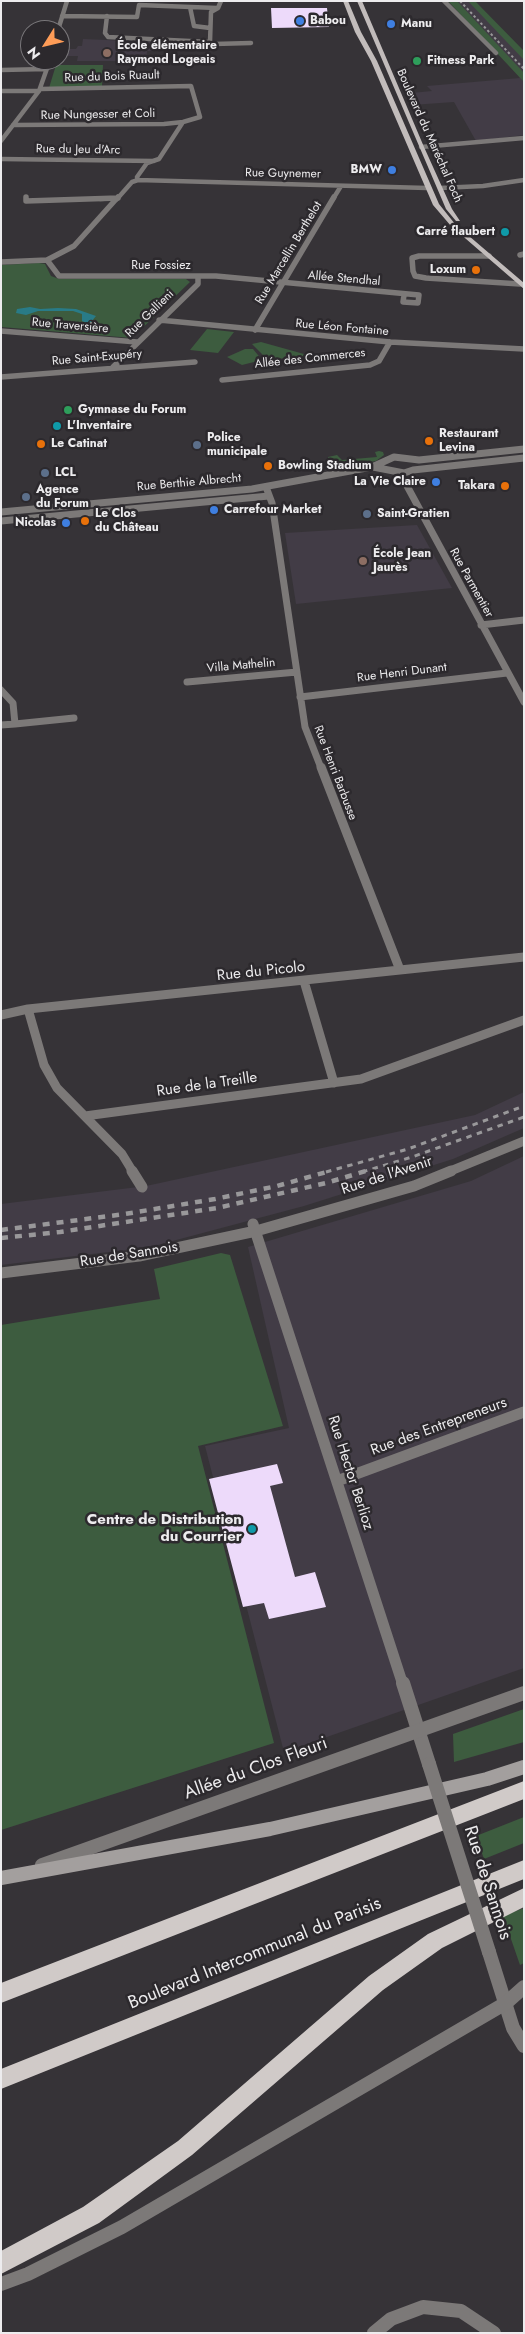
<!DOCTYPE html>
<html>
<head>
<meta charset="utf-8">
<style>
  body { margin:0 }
  #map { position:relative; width:525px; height:2334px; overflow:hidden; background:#363337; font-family:Jost,sans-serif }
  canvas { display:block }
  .frame { position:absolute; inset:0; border:2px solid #edecee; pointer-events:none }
  .north { position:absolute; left:20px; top:20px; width:50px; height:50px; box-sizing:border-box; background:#2c292d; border:1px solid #79777a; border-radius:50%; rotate:234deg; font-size:14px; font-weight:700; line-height:20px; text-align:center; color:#edecee }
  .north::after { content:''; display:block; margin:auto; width:18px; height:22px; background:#fe9c57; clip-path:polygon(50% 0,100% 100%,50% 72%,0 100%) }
</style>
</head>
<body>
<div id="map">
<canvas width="525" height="2334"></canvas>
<div class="frame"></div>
<div class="north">N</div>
</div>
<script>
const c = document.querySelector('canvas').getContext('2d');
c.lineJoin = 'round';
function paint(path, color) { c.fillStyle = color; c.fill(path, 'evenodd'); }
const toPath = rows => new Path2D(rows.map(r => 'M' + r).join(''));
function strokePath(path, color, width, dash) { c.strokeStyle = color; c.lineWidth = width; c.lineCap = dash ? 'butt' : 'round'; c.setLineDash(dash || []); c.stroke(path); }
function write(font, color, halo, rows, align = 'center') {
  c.font = font + ' Jost,sans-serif'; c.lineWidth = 5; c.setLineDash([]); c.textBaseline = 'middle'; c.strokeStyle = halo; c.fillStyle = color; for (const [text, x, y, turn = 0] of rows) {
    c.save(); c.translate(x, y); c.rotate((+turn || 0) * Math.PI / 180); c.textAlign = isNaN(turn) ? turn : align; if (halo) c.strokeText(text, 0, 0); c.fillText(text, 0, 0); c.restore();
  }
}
paint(toPath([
  [450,1,475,1,524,55,524,135,476,141,454,102,412,105,413,97,411,93,432,91,427,86,520,78,502,55],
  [83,39,177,43,177,46,176,50,147,51,146,61,77,61,78,56,65,56,68,49,76,49,78,46,82,46],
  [417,525,452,588,296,604,285,533],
  [524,1092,524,1128,453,1159,304,1206,150,1247,1,1265,1,1204,146,1186,475,1115],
  [524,1156,524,1668,284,1752,205,1446,289,1428,248,1247,471,1181]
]), '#423c46');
paint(toPath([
  [448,1,457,1,524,73,524,82],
  [468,1,475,1,524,51,524,60],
  [56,65,103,65,102,86,49,88],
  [39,263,45,264,51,276,59,279,186,279,190,282,132,338,1,327,1,265],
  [207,329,234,332,218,353,190,350],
  [261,342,304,354,302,358,267,359,252,344],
  [245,349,253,349,262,360,242,365,227,357],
  [379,451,383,452,384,455,376,461,339,467,335,462,328,459,328,457,337,455,342,460,377,457,375,452],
  [221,1253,230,1255,283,1426,198,1446,274,1743,1,1830,1,1325,160,1299,154,1269],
  [524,1709,524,1742,454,1762,453,1734],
  [524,1817,524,1843,484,1859,476,1836],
  [524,1908,524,1963,520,1965,503,1916]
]), '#3d5c3f');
paint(toPath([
  [30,307,40,309,58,308,76,309,96,316,91,322,87,323,82,321,82,314,73,311,38,311,26,315,16,313,17,309]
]), '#297b87');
paint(toPath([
  [271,8,327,8,329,27,272,28],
  [277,1464,283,1483,270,1486,295,1577,315,1572,326,1607,269,1619,264,1603,243,1607,209,1479]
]), '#eddafa');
strokePath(toPath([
  [444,1,496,53],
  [190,7,194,26,210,28],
  [62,16,137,17,139,5,217,8],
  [107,16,105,33,108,37,210,42,211,12,218,8,221,1],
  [58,30,67,1],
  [210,42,214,44,251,43],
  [1,70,47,69],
  [1,91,39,91],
  [13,125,164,124,183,122,200,117,191,86,40,89],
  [1,141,39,91,50,60],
  [421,147,524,138],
  [1,159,154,161],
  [138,180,427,188],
  [440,188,483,186,524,180],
  [100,199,118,198],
  [117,199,132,182,138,180,137,177,147,163,159,159,183,122],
  [333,199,341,186]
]), '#7c7978', 4.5);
strokePath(toPath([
  [26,197,26,201,118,198],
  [520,255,524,254],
  [489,256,419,256,412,258,413,271,415,276,426,278,520,284],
  [47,260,59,276,216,276,419,295,418,303,403,302,404,295],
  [1,262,47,260,74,246,118,197],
  [159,320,390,342,524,349],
  [255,330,334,197],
  [1,331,137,342],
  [113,367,198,284,198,276],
  [1,377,195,362],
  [222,380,370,365,379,361,390,342]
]), '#7c7978', 5.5);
strokePath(toPath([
  [400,473,524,702],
  [266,487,272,503,305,727,321,768],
  [1,521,269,496],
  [481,625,524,620],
  [187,682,297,672],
  [1,690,13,703,15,724,74,718],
  [300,697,507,673],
  [1,725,15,724]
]), '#7c7978', 7);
strokePath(toPath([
  [321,767,400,970],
  [304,981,334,1083],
  [28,1009,44,1065,57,1088,122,1154,133,1172],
  [1,1015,28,1009,524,957],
  [85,1116,361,1079,524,1020],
  [448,1172,524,1141]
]), '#7c7978', 9);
strokePath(toPath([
  [132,1171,142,1187],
  [253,1224,403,1685],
  [1,1273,139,1256,256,1231,414,1186,451,1171],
  [337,1481,524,1412]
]), '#7c7978', 11);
strokePath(toPath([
  [403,1683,429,1764],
  [489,1952,513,2028,524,2046],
  [374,2333,391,2319,423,2307,461,2311,494,2333]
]), '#7c7978', 14);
strokePath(toPath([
  [517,450,524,449]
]), '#7c7978', 5.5);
strokePath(toPath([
  [373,467,404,473,413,470,524,458],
  [1,512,252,489,372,467,394,457,419,460,524,449]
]), '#7c7978', 7);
strokePath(toPath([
  [42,1865,524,1693],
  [1,2284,28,2274,122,2227,506,2003,524,1987]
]), '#7c7978', 14);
strokePath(toPath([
  [1,1878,270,1829,487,1779,524,1767]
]), '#a39f9e', 14);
paint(toPath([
  [343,1,348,1,361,32,377,61,439,204,455,224,524,283,524,289,451,226,433,205,371,61,355,32,343,1],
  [357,1,362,1,424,147,452,209,460,221,456,221,446,209,357,1]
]), '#c2bcbb');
paint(toPath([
  [524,1781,524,1799,1,2003,1,1983,524,1781],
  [524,1860,524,1879,1,2089,1,2069,524,1860],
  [524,1888,524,1907,442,1948,383,1990,192,2155,99,2223,1,2274,1,2251,83,2207,178,2141,369,1976,428,1934,524,1888]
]), '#d0cac8');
strokePath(toPath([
  [460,1,524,69]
]), '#99989a', 2, [2.5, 2.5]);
strokePath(toPath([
  [326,1172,408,1149,524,1106],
  [362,1172,412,1157,524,1117]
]), '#99989a', 3, [5.5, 5.5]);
strokePath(toPath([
  [1,1230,125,1214,215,1199,277,1186,330,1171],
  [1,1238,60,1232,217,1208,326,1183,366,1171]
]), '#99989a', 4.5, [7, 7]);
strokePath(toPath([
  [429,1764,489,1952]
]), '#7c7978', 14);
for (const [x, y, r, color] of [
  [300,21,5,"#3f7fe0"],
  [391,24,5,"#3f7fe0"],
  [107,53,5,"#8d6e63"],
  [417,61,5,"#2e9e5b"],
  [392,170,5,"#3f7fe0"],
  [505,232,5,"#0f9aa8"],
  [476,270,5,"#e8710a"],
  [68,410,5,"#2e9e5b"],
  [57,426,5,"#0f9aa8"],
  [429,441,5,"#e8710a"],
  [41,444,5,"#e8710a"],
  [197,445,5,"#5c6f8a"],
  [268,466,5,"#e8710a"],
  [45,473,5,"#5c6f8a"],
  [436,482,5,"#3f7fe0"],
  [505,486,5,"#e8710a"],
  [26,497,5,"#5c6f8a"],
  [214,510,5,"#3f7fe0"],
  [367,514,5,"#5c6f8a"],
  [85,521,5,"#e8710a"],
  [66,523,5,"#3f7fe0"],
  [363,561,5,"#8d6e63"],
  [252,1529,5,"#0f9aa8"]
]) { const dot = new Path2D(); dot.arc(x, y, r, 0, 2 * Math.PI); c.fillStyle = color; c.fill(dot); strokePath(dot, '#2c292d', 2); }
write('bold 12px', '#edecee', '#2c292d', [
  ["Babou",310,21],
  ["Manu",401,24],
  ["École élémentaire",117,46],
  ["Raymond Logeais",117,60],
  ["Fitness Park",427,61],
  ["BMW",382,170,"right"],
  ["Carré flaubert",495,232,"right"],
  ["Loxum",466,270,"right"],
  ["Gymnase du Forum",78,410],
  ["L'Inventaire",67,426],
  ["Restaurant",439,434],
  ["Levina",439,448],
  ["Police",207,438],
  ["municipale",207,452],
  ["Le Catinat",51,444],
  ["Bowling Stadium",278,466],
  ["LCL",55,473],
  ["La Vie Claire",426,482,"right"],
  ["Takara",495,486,"right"],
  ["Agence",36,490],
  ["du Forum",36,504],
  ["Carrefour Market",224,510],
  ["Le Clos",95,514],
  ["du Château",95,528],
  ["Saint-Gratien",377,514],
  ["Nicolas",56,523,"right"],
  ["École Jean",373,554],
  ["Jaurès",373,568]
], 'left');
write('12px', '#edecee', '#2c292d', [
  ["Rue du Bois Ruault",112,77,-2],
  ["Rue Nungesser et Coli",98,115,-1],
  ["Boulevard du Maréchal Foch",429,136,66],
  ["Rue du Jeu d'Arc",78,150,1],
  ["Rue Guynemer",283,174,1],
  ["Rue Marcellin Berthelot",289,253,-59],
  ["Rue Fossiez",161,266],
  ["Allée Stendhal",344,279,5],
  ["Rue Gallieni",150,314,-44],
  ["Rue Traversière",70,326,5],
  ["Rue Léon Fontaine",342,328,5],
  ["Rue Saint-Exupéry",97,358,-5],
  ["Allée des Commerces",310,359,-6],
  ["Rue Berthie Albrecht",189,483,-5],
  ["Rue Parmentier",471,583,61],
  ["Villa Mathelin",241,666,-5],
  ["Rue Henri Dunant",402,673,-7],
  ["Rue Henri Barbusse",335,773,69]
]);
write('15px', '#edecee', '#2c292d', [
  ["Rue du Picolo",261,972,-6],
  ["Rue de la Treille",207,1085,-8],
  ["Rue de l'Avenir",387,1176,-18],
  ["Rue de Sannois",129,1255,-9],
  ["Rue des Entrepreneurs",439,1427,-20],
  ["Rue Hector Berlioz",350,1473,72]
]);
write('bold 15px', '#edecee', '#2c292d', [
  ["Centre de Distribution",242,1520],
  ["du Courrier",242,1537]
], 'right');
write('18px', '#edecee', '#2c292d', [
  ["Allée du Clos Fleuri",256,1769,-20],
  ["Rue de Sannois",487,1883,72],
  ["Boulevard Intercommunal du Parisis",255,1954,-22]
]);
</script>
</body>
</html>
